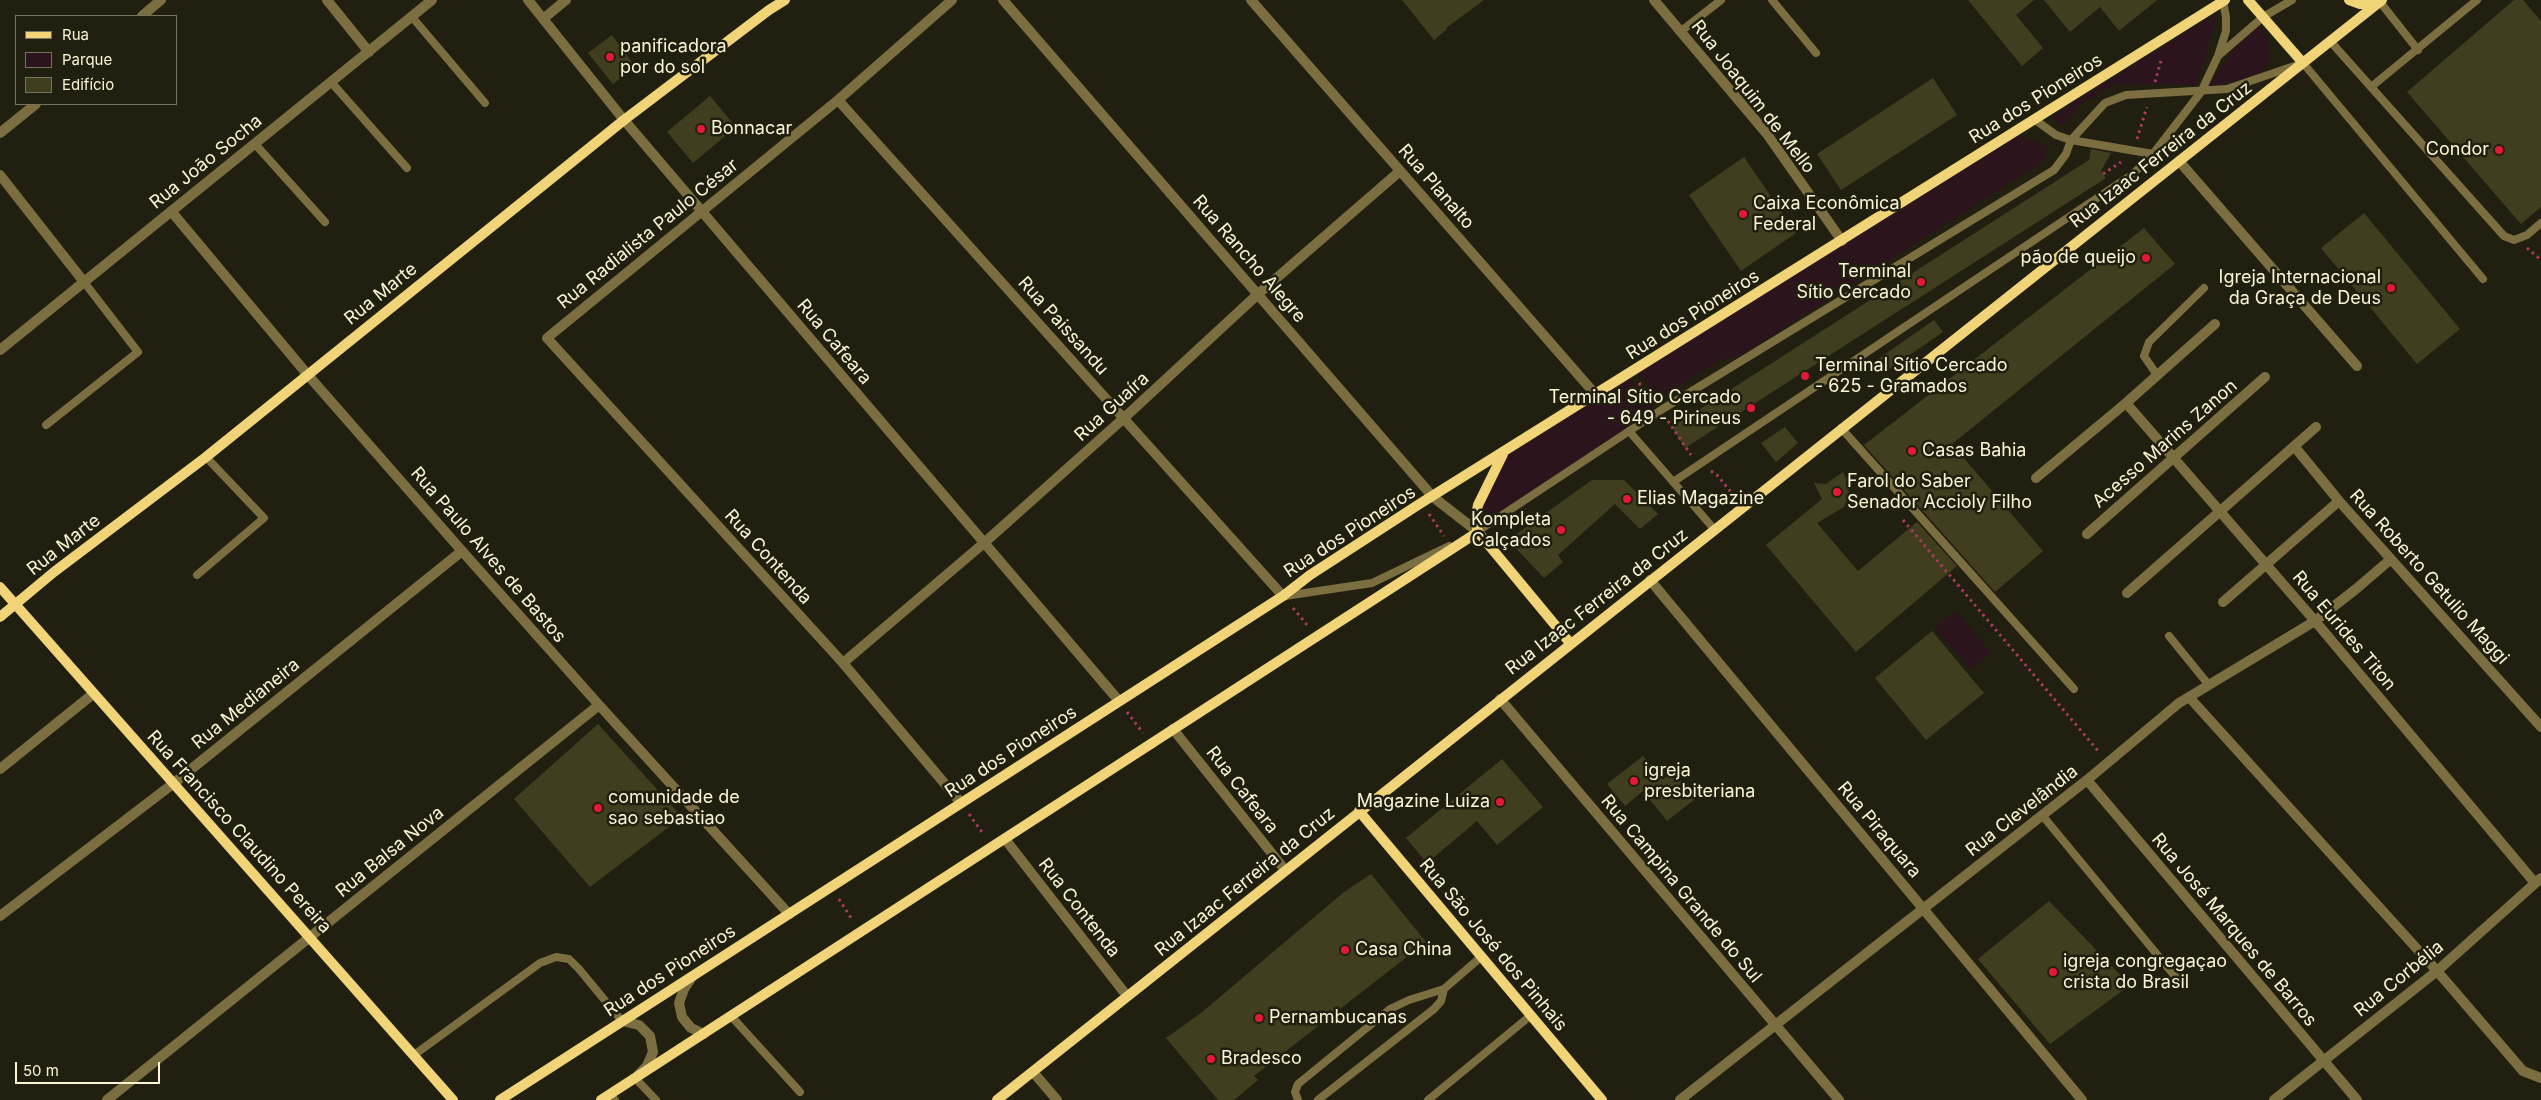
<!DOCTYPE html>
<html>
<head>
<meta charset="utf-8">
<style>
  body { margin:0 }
  #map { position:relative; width:2541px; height:1100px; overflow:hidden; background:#212010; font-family:Inter,sans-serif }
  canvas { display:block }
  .legend { position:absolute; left:15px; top:15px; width:162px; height:90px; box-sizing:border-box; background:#212010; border:1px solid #78755f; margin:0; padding:6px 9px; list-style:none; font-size:15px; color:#faf5d5 }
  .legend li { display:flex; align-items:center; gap:10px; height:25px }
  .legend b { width:25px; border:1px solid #78755f }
  .scale { position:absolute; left:15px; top:1062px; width:145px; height:22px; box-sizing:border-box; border:2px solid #faf5d5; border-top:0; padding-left:6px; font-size:15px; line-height:18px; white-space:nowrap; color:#faf5d5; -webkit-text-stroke:4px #212010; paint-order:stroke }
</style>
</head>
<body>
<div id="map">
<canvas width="2541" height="1100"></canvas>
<ul class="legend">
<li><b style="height:6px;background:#f0d477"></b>Rua</li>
<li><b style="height:14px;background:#2b141b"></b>Parque</li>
<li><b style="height:14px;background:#403e1e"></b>Edifício</li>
</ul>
<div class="scale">50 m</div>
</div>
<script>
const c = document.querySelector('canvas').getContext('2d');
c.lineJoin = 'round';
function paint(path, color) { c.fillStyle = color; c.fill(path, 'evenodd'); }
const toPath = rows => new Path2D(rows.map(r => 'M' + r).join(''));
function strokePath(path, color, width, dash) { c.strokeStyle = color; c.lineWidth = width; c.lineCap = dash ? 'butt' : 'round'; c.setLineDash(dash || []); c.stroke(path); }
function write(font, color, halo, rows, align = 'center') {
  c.font = font + ' Inter,sans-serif'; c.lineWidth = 5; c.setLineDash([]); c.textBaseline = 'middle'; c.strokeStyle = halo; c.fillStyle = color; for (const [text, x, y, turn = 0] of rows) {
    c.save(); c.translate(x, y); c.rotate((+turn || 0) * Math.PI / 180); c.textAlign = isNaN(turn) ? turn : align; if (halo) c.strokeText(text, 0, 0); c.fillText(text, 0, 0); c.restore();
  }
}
paint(toPath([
  [2218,12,2197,85,2116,84,2079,105,2063,126,2051,117],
  [2259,24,2269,41,2270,61,2260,73,2229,83,2207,87,2241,39],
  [2013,133,2047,146,2045,156,2039,164,1740,356,1722,359,1658,398,1636,370],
  [1628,376,1656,412,1481,528,1479,517,1481,502,1506,453],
  [1956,611,1991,653,1971,670,1935,628]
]), '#2b141b');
paint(toPath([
  [1402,0,1484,0,1446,28,1447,29,1434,40],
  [1968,0,2034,0,2016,15,2043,48,2022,66],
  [2044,0,2157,0,2119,31,2100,7,2070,32],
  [2514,0,2523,0,2541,21,2541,207,2521,224,2407,92],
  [612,35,632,62,630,64,633,68,613,84,588,53],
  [1933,78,1957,115,1841,190,1817,154],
  [710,96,736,127,693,163,667,132],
  [2091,149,2111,153,2101,171,2106,178,1685,448,1672,427,2089,160],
  [1744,157,1796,233,1741,271,1689,195],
  [2364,213,2460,329,2417,364,2321,248],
  [2144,228,2175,264,1952,444,2043,551,1995,592,1864,445],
  [1934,320,1943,332,1882,374,1874,362],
  [1785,427,1798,443,1776,462,1761,443],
  [1843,472,1847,481,1849,494,1844,507,1817,523,1858,571,1917,522,1957,566,1856,652,1766,545,1822,499,1814,483,1826,484],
  [1592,480,1624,480,1658,514,1640,529,1615,504,1558,555,1563,562,1544,578,1508,540],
  [1932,631,1984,693,1926,740,1875,678],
  [598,724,682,817,590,887,514,799],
  [1643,756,1662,780,1673,771,1695,799,1667,821,1643,791,1625,806,1607,784],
  [1502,759,1543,807,1497,845,1477,821,1427,863,1406,838],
  [1371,874,1426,942,1254,1076,1258,1080,1234,1100,1218,1100,1166,1038,1201,1013,1344,892],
  [2049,901,2130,985,2050,1044,1978,959]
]), '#403e1e');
strokePath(toPath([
  [2155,82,2162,57],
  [2137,139,2147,107],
  [2103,174,2121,162],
  [2527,248,2541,260],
  [1639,383,1652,400],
  [1668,421,1691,455],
  [1711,471,1717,475,1735,497],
  [1429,514,1444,536],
  [1903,520,2099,752],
  [1293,608,1308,626],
  [1127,712,1143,733],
  [969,814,984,835],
  [839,899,853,921]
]), '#a83c5e', 3, [2.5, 4]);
strokePath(toPath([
  [1772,0,1816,53],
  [2380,2,2418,50],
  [412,17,485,103],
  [1680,32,1721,0],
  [2330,41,2504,236,2514,240,2527,235,2541,223],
  [2218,56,2263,17,2292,0],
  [331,82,407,168],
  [2371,87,2477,0],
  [2034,119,2056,135,2071,140,2153,154],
  [255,144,325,222],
  [2157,375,2144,356,2149,342,2204,288],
  [46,425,138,352,84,282],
  [1841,428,2074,689],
  [1629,431,1714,529],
  [1673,482,2133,174,2153,154,2201,92,2218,56,2226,31,2226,17,2223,1],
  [1475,533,1661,410,2054,170,2066,154,2071,140,2093,116,2105,103,2126,95,2227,89,2303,63,2483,279],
  [197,575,264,518,206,457],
  [1285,596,1372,583,1449,546],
  [2169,636,2208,684],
  [2042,815,2183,986],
  [731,1016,800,1092],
  [414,1055,540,963,556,957,569,959,579,969,622,1021],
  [635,1078,656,1100],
  [610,1094,615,1100],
  [1298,1100,1295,1092,1298,1084,1390,1009,1409,1000,1444,989,1481,957],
  [1318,1100,1434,1009,1441,1001,1444,989],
  [1428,1100,1530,1016]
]), '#7b6e40', 8);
strokePath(toPath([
  [327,0,369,52],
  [528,0,624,120,1119,701],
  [952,0,838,100,547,338,843,663,961,803],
  [1003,0,1433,497,1478,532],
  [1251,0,1596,395],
  [1654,0,1767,134,1842,241],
  [142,16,161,0],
  [543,19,566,0],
  [838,100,1283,596],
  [0,133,36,104],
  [2179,161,2357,366],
  [0,175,84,282],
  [171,211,307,374,462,551,599,705,789,914],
  [0,350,432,0],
  [2126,403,2315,621,2535,883],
  [2294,446,2339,501,2541,727],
  [2036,478,2126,403,2215,324],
  [2087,534,2265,377],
  [1650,580,2082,1100],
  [2127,593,2316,427],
  [2223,602,2339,501],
  [843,663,984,543,1124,418,1257,295,1400,171],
  [2189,697,2437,971,2523,1071,2541,1078],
  [1500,699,1839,1100],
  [1173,729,1285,870],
  [0,769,93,694],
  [2087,780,2357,1100],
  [1005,839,1127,996],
  [0,916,174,783,462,551],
  [692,977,684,989,679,1003,682,1017,691,1028,704,1034],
  [622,1021,639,1025,650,1036,653,1052,647,1066,639,1074],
  [1033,1072,1057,1100],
  [107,1100,599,705],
  [1680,1100,2087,780,2179,703,2315,621,2356,589,2391,559],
  [2274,1100,2437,971,2541,878]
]), '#7b6e40', 10);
strokePath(toPath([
  [2248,0,2303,63],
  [2349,0,2360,4,2380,2],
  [1503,454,1478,505,1475,520,1478,532,1570,643],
  [0,587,453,1100],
  [0,617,54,572,206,457,624,120,769,10,785,0],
  [1359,811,1602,1100],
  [500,1100,1283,596,1310,575,1421,503,2225,0],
  [601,1100,1478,532],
  [997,1100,2382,0]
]), '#f0d477', 10);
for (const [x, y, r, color] of [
  [610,57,5,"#e31939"],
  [701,129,5,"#e31939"],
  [2499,150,5,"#e31939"],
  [1743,214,5,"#e31939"],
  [2146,258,5,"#e31939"],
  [1921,282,5,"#e31939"],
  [2391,288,5,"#e31939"],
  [1805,376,5,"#e31939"],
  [1751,408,5,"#e31939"],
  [1912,451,5,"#e31939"],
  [1837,492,5,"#e31939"],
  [1627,499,5,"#e31939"],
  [1561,530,5,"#e31939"],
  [1634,781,5,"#e31939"],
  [1500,802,5,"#e31939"],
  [598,808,5,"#e31939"],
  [1345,950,5,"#e31939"],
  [2053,972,5,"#e31939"],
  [1259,1018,5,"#e31939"],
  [1211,1059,5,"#e31939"]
]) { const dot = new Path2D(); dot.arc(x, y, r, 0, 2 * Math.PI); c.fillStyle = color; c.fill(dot); strokePath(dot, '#212010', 2); }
write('18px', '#faf5d5', '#212010', [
  ["panificadora",620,47],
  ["por do sol",620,68],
  ["Bonnacar",711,129],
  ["Condor",2489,150,"right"],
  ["Caixa Econômica",1753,204],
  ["Federal",1753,225],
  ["pão de queijo",2136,258,"right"],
  ["Terminal",1911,272,"right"],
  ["Sítio Cercado",1911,293,"right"],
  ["Igreja Internacional",2381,278,"right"],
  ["da Graça de Deus",2381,299,"right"],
  ["Terminal Sítio Cercado",1815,366],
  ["- 625 - Gramados",1815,387],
  ["Terminal Sítio Cercado",1741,398,"right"],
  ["- 649 - Pirineus",1741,419,"right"],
  ["Casas Bahia",1922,451],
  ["Farol do Saber",1847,482],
  ["Senador Accioly Filho",1847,503],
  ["Elias Magazine",1637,499],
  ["Kompleta",1551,520,"right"],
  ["Calçados",1551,541,"right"],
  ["igreja",1644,771],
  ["presbiteriana",1644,792],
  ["comunidade de",608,798],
  ["sao sebastiao",608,819],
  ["Magazine Luiza",1490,802,"right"],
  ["Casa China",1355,950],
  ["igreja congregaçao",2063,962],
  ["crista do Brasil",2063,983],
  ["Pernambucanas",1269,1018],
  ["Bradesco",1221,1059]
], 'left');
write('18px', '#faf5d5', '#212010', [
  ["Rua Joaquim de Mello",1753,97,52],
  ["Rua dos Pioneiros",2036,99,-32],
  ["Rua Izaac Ferreira da Cruz",2161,155,-38],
  ["Rua João Socha",206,162,-39],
  ["Rua Planalto",1436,187,49],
  ["Rua Radialista Paulo César",648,234,-39],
  ["Rua Rancho Alegre",1249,259,49],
  ["Rua Marte",381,294,-39],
  ["Rua dos Pioneiros",1693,315,-32],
  ["Rua Paissandu",1063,326,48],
  ["Rua Cafeara",834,342,50],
  ["Rua Guaíra",1112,407,-42],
  ["Acesso Marins Zanon",2165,444,-41],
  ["Rua dos Pioneiros",1350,532,-33],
  ["Rua Marte",64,545,-38],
  ["Rua Paulo Alves de Bastos",488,555,49],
  ["Rua Contenda",768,557,48],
  ["Rua Roberto Getulio Maggi",2429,577,48],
  ["Rua Izaac Ferreira da Cruz",1597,602,-38],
  ["Rua Eurides Titon",2344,631,50],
  ["Rua Medianeira",246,704,-39],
  ["Rua dos Pioneiros",1011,752,-33],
  ["Rua Cafeara",1242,790,52],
  ["Rua Clevelândia",2022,811,-38],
  ["Rua Piraquara",1879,830,50],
  ["Rua Francisco Claudino Pereira",239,832,48],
  ["Rua Balsa Nova",390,852,-39],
  ["Rua Izaac Ferreira da Cruz",1245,882,-39],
  ["Rua Campina Grande do Sul",1681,889,50],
  ["Rua Contenda",1079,908,52],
  ["Rua José Marques de Barros",2234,930,50],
  ["Rua São José dos Pinhais",1493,945,50],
  ["Rua dos Pioneiros",670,971,-33],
  ["Rua Corbélia",2399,979,-39]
]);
</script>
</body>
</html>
